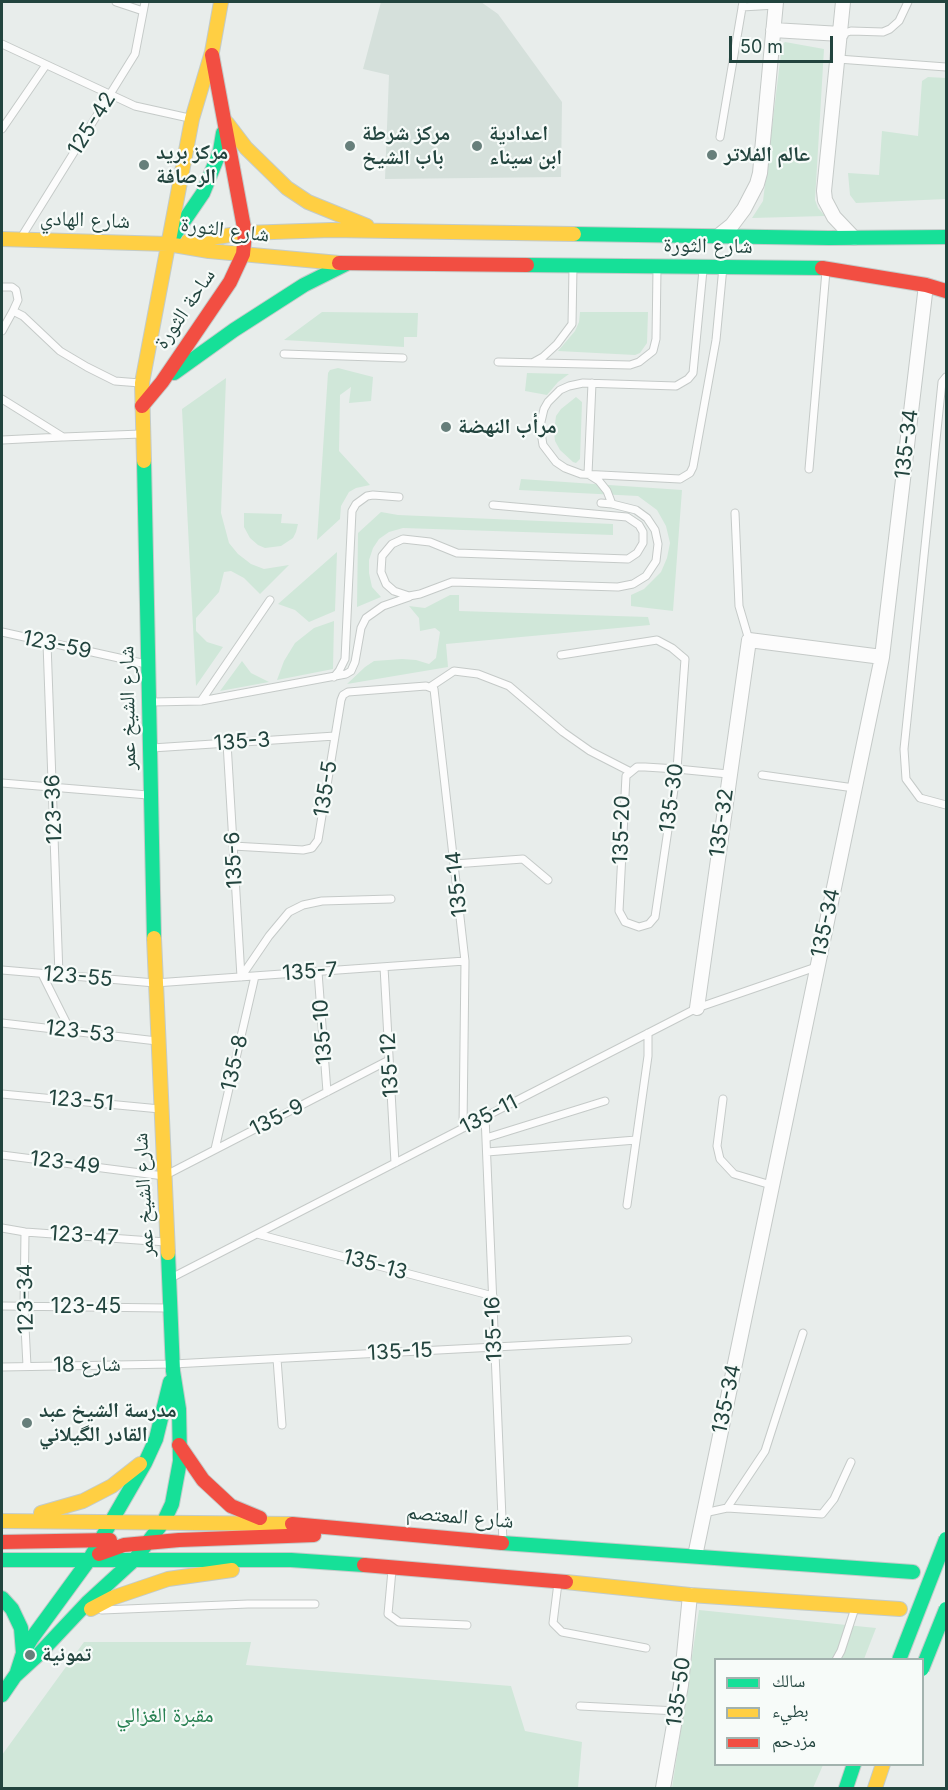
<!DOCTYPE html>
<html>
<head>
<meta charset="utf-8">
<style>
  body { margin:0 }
  #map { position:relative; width:948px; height:1790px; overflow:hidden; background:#e8edeb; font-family:Inter,"Noto Naskh Arabic",sans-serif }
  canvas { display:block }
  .frame { position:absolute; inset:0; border:3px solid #22443e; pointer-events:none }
  .legend { position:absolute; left:714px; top:1658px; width:210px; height:108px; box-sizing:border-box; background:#f7fbf9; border:2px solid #a2b2ae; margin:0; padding:8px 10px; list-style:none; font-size:18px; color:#22443e }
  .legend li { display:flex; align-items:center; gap:12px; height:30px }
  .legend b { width:30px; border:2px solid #a2b2ae }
  .scale { position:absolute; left:729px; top:36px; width:104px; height:27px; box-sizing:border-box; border:3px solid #22443e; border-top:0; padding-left:8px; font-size:18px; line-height:21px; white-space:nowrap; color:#22443e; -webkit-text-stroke:4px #f7fbf9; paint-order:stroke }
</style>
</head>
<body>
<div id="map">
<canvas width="948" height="1790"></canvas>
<div class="frame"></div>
<ul class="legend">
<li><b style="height:8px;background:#16e098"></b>سالك</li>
<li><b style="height:8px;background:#ffcf43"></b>بطيء</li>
<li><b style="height:8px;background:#f24e42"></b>مزدحم</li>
</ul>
<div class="scale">50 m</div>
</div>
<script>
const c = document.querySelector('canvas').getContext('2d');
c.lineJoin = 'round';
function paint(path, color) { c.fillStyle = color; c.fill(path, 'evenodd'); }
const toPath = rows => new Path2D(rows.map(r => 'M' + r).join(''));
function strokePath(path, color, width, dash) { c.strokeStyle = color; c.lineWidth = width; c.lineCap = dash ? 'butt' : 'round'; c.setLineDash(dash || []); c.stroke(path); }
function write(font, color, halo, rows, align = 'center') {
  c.font = font + ' Inter,"Noto Naskh Arabic",sans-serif'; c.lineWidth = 4.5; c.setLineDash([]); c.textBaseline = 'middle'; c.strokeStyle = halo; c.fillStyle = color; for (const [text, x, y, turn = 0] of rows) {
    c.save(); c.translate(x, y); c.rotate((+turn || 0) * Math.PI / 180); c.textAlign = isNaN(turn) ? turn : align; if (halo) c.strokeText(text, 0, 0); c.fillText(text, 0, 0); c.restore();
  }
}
paint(toPath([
  [381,2,481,2,498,14,562,102,561,177,385,179,389,75,363,69]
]), '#d5e0db');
paint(toPath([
  [785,42,824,49,815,200,818,208,825,216,752,218,763,201,782,45],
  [928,77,946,78,946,199,856,203,850,195,848,173,879,175,882,131,918,136,922,81],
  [322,312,418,313,417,337,404,337,404,347,284,340],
  [580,312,648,312,647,343,640,353,635,355,558,351,575,331,579,322],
  [338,368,373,377,371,401,349,403,351,387,340,395,339,451,370,485,356,488,349,492,341,506,340,519,317,540,328,373,330,370],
  [527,373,569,374,558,382,547,395,525,391],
  [226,378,221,513,229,543,238,554,251,564,264,569,289,565,260,594,244,578,231,571,224,572,219,592,196,618,196,631,207,642,223,647,196,686,182,409],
  [576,397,582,402,580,459,576,463,573,462,560,450,555,441,554,432,556,416,561,409],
  [521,479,682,490,673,611,631,606,631,595,644,589,661,572,667,558,670,543,666,526,657,510,638,496,519,490],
  [381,512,398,515,613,524,613,535,403,528,389,532,379,539,373,548,369,560,369,573,372,587,381,597,357,607,358,533],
  [244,513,282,514,281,523,298,524,296,532,293,538,281,546,265,548,258,545,250,538,244,527],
  [337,552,335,611,309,622,295,610,278,604],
  [450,595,459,595,459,611,648,617,650,625,446,644,448,667,347,684,365,667,374,661,402,659,416,660,429,664,436,658,440,632,435,628,420,631,419,618,409,606,425,608],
  [334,621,333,669,277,680,284,661,295,643,314,628],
  [242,661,251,673,269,682,220,691],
  [699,1610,876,1628,864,1659,716,1660,716,1764,823,1765,813,1788,672,1788],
  [84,1642,251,1642,246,1665,511,1686,525,1731,582,1742,578,1788,2,1788,2,1755]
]), '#d0e7d9');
const lane = toPath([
  [116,2,143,11],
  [742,7,776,5],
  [841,34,851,31,883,32,890,29,899,21,908,2],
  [2,44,135,106,189,118],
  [838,59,946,67],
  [2,129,46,65],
  [720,137,743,2],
  [22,236,135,54,145,2],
  [703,270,693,373,688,379,676,386,583,383,569,386,560,390,548,402,544,409,540,426,543,445,556,462,565,468,581,474,680,479,690,473,693,467,716,340,723,267],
  [2,287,12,287,16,290,18,300,13,311],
  [2,331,13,311,23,316,60,351,87,367,115,381,140,383],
  [284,354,403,358],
  [498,362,630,365,639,362,653,351,656,339,657,269],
  [534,362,543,357,557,344,572,324,573,267],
  [946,377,942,382,904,749,906,779,920,798,946,805],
  [592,383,588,474,599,481,607,491,612,504],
  [2,399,63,437,141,434],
  [2,440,62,437],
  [809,469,826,271],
  [493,505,627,517,639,525,643,532,643,543,637,553,628,559,457,553,430,542,403,539,392,544,382,556,381,572,386,584,394,591,409,596,420,594,452,582,618,587,633,584,646,576,656,561,658,544,655,530,647,518,636,510,612,504,601,503],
  [735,513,739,606,749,640],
  [2,632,146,664],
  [47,643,59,975],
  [561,655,657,640,672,648,685,659,677,769,655,917,649,924,639,927,625,922,619,911,626,776,637,767,645,767,677,769,728,774],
  [334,677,339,671,345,659,352,511,356,504,367,496,373,495,399,497],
  [430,687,454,671,478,674,509,686,563,732,590,751,629,771],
  [201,701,270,600],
  [152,702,201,701,346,674,351,671,355,662,361,628,366,618,383,606,409,597],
  [227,743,241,977],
  [152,748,335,736],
  [762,775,854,788],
  [2,783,148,795],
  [233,846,303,850,312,848,318,840,341,700,343,695,348,692,426,686,434,689,465,961,463,1128],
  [454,864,523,859,548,880],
  [384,967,395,1163],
  [2,970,155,983,465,961],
  [318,972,327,1092],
  [42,974,71,1032],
  [241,977,269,936,289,912,303,905,322,901,391,899],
  [2,1023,157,1041],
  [2,1094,160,1109],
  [723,1099,717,1146,720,1159,734,1174,771,1185],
  [485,1116,503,1542],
  [486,1138,605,1101],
  [215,1149,255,976],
  [487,1152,636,1140],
  [2,1155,164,1176,389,1060],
  [627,1205,648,1056,648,1033],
  [2,1228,25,1232,166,1242],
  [25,1232,24,1307,27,1366],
  [257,1234,493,1296],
  [171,1278,697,1008,816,967],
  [2,1306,167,1308],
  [277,1359,282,1425],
  [2,1367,173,1364,628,1340],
  [727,1508,822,1514,834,1499,851,1462],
  [704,1513,727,1508,765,1451,803,1333],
  [392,1570,388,1614,399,1622,467,1625],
  [558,1583,553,1623,562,1632,646,1648],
  [102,1610,248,1604,315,1604],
  [836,1660,841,1651,855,1608],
  [580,1706,677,1711]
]);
const street = toPath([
  [843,2,824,191,825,200,834,217,854,238],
  [773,30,841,34],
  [717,237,732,225,744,209,757,184,760,173,776,2],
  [697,1008,749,640,882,657],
  [695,1556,882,657,926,285],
  [663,1788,681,1685,690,1595]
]);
const fast = toPath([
  [574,234,829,238,946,237],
  [173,237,203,193,220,151,223,133],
  [527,265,822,268],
  [174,373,234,330,304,285,346,264],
  [144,461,154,938],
  [502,1543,913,1572],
  [2,1560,291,1560,364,1565],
  [2,1598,12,1609,21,1628,23,1653],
  [17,1672,23,1653,32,1638,89,1560,145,1463,156,1439,170,1382],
  [2,1695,15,1676,39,1654,87,1603,135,1559,164,1521,172,1504,180,1461,179,1409,173,1371,168,1253],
  [846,1788,854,1764]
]);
const slow = toPath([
  [227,123,246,148,287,188,308,202,367,226],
  [2,239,168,244,209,251,339,263],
  [188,241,245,233,331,230,574,234],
  [144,461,142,383,192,119,212,52,221,2],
  [154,938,168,1253],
  [41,1513,83,1501,112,1486,140,1464],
  [2,1521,292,1524],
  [566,1582,690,1595,900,1609],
  [91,1609,112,1598,168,1579,232,1570],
  [875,1788,883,1764]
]);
const jam = toPath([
  [339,263,527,265],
  [822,268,926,285,946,291],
  [142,406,162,382,230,282,243,254,245,233,212,55],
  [179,1445,203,1480,231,1506,260,1518],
  [292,1524,502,1543],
  [2,1542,110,1540],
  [99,1554,124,1545,179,1540,314,1535],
  [364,1565,566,1582]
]);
strokePath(lane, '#c5cac8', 9);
strokePath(street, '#c5cac8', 16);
strokePath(fast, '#c3cbc9', 16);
strokePath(slow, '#c3cbc9', 16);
strokePath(jam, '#c3cbc9', 16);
strokePath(lane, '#fcfcfc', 7);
strokePath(street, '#fcfcfc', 14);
strokePath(fast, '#16e098', 14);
strokePath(slow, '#ffcf43', 14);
strokePath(jam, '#f24e42', 14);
const fastBridge = toPath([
  [899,1660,946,1539],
  [922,1669,946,1609]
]);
strokePath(fastBridge, '#c2ccca', 16, []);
strokePath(fastBridge, '#16e098', 14);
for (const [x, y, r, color] of [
  [350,146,6,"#677f7b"],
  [477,146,6,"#677f7b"],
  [712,155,6,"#677f7b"],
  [144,165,6,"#677f7b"],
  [446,427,6,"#677f7b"],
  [27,1423,6,"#677f7b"],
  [30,1655,6,"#677f7b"]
]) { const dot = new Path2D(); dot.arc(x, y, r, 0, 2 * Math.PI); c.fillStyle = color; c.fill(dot); strokePath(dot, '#f7fbf9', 2); }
write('21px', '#22443e', '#f7fbf9', [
  ["125-42",92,124,-58],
  ["شارع الهادي",85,220,2],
  ["شارع الثورة",225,230,7],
  ["شارع الثورة",708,246,1],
  ["ساحة الثورة",185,309,-56],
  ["135-34",907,444,-83],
  ["123-59",57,645,12],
  ["شارع الشيخ عمر",128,708,-91],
  ["135-3",242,742,-4],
  ["135-5",326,789,-81],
  ["135-30",672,798,-82],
  ["123-36",54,809,-92],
  ["135-32",722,823,-82],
  ["135-20",622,830,-88],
  ["135-6",234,860,-93],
  ["135-14",457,884,-96],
  ["135-34",826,923,-78],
  ["135-7",310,972,-4],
  ["123-55",78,977,5],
  ["123-53",80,1032,7],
  ["135-10",323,1032,-94],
  ["135-8",235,1063,-77],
  ["135-12",390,1065,-93],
  ["123-51",81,1101,5],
  ["135-11",489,1115,-27],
  ["135-9",277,1118,-27],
  ["123-49",65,1163,7],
  ["شارع الشيخ عمر",144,1195,-93],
  ["123-47",84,1236,4],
  ["135-13",375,1265,15],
  ["123-34",26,1299,-91],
  ["123-45",86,1307],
  ["135-16",494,1329,-92],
  ["135-15",400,1352,-3],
  ["شارع 18",87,1365,-1],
  ["135-34",727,1399,-78],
  ["شارع المعتصم",460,1517,5],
  ["135-50",679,1692,-82]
]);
write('bold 21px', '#22443e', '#f7fbf9', [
  ["مركز شرطة",362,134],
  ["باب الشيخ",362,158],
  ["اعدادية",489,134],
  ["ابن سيناء",489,158],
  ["مركز بريد",156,153],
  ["الرصافة",156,177],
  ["عالم الفلاتر",724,155],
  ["مرأب النهضة",458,427],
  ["مدرسة الشيخ عبد",39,1411],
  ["القادر الگيلاني",39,1435],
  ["تمونية",42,1655]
], 'left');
write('21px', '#278051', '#f7fbf9', [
  ["مقبرة الغزالي",165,1716]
]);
</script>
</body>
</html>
